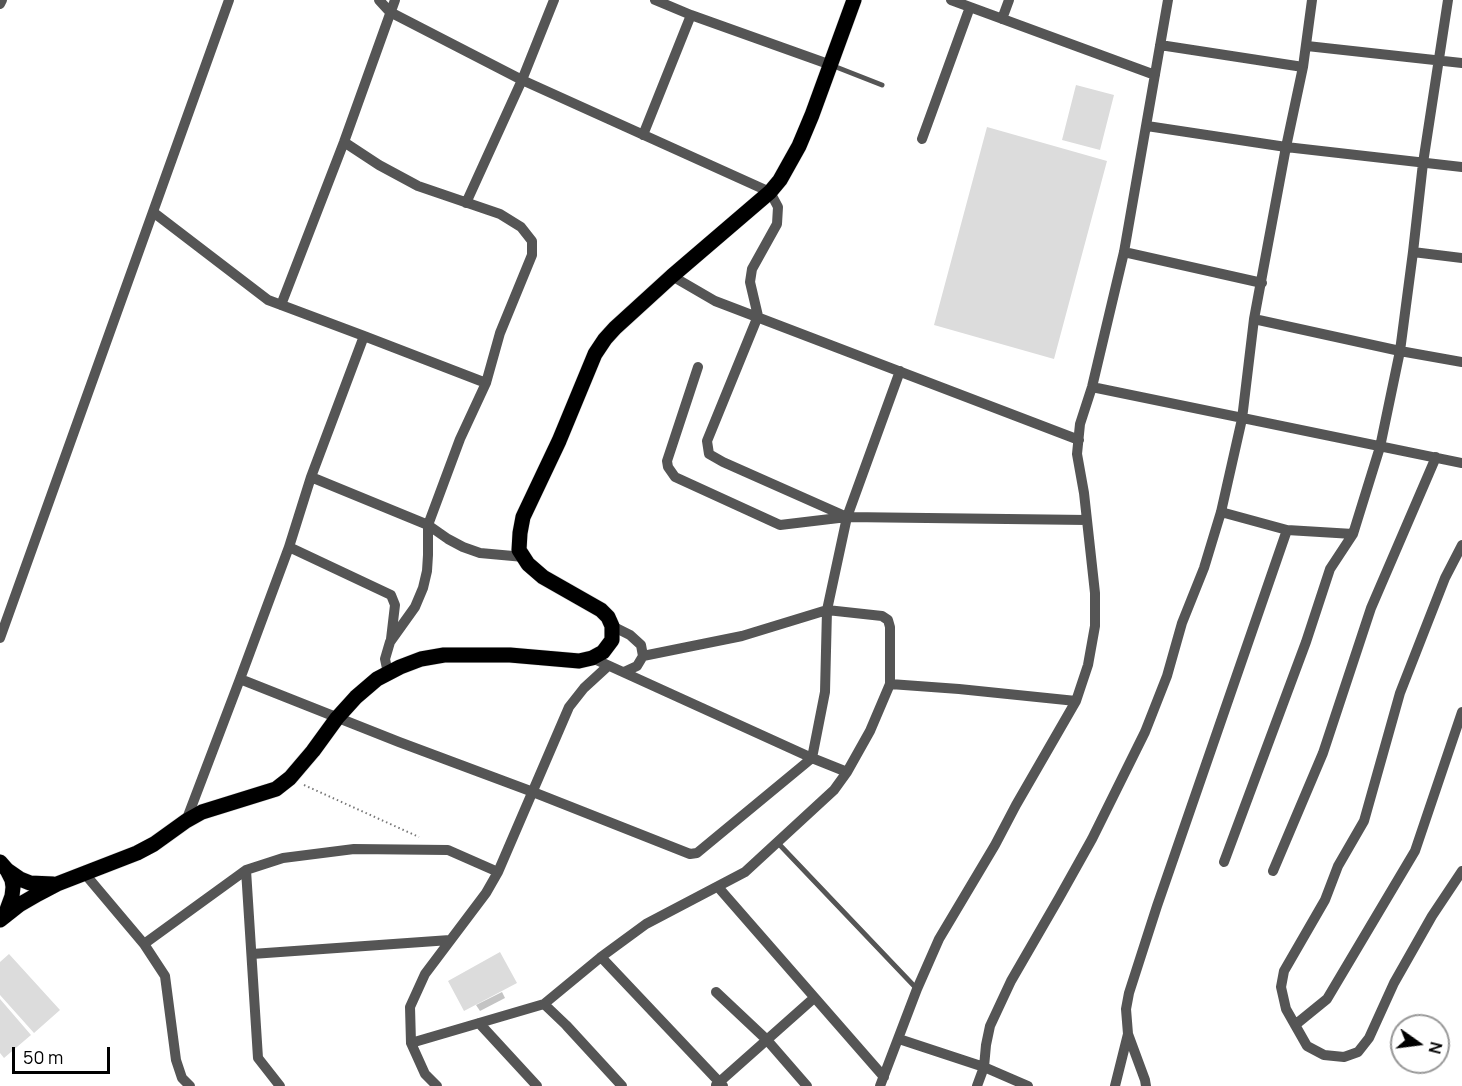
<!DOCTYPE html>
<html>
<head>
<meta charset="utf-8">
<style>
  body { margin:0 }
  #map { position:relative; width:1462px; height:1086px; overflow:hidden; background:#fff; font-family:Manrope,sans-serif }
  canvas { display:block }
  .north { position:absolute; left:1390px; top:1014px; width:60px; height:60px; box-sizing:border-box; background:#fff; border:2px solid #999; border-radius:50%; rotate:104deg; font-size:16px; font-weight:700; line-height:24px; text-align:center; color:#000 }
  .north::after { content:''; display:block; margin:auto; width:21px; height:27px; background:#000; clip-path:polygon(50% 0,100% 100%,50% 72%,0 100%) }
  .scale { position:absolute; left:12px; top:1047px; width:98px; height:27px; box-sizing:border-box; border:3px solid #000; border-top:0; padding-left:8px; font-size:18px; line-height:21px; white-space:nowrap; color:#000; -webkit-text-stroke:4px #fff; paint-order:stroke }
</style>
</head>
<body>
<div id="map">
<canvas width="1462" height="1086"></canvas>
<div class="north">N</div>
<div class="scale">50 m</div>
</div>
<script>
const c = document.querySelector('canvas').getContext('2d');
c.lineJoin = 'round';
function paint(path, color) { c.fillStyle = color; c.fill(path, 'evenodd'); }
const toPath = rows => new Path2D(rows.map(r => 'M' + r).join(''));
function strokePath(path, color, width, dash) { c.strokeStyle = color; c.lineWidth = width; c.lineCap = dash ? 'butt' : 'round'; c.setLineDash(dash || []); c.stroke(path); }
paint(toPath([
  [1076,85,1114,95,1100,150,1062,140],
  [987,127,1107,161,1054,359,934,325],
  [500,952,517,983,464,1011,448,981],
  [9,954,60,1010,34,1033,0,995,0,962],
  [0,999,31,1035,4,1058,0,1053]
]), '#dcdcdc');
paint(toPath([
  [502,992,505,998,480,1011,476,1005]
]), '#c4c4c4');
const primary = toPath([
  [0,862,7,870,20,879,30,883,53,884],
  [5,915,12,896,13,887,12,880,7,870],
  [0,920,19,905,38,894,57,884,137,853,154,844,186,821,202,812,276,789,290,778,313,751,337,718,356,697,377,679,400,667,421,659,444,655,510,655,579,661,592,658,603,652,612,640,612,626,608,617,601,610,543,577,528,564,519,550,520,533,523,517,559,441,595,354,605,339,615,328,672,276,770,192,780,180,799,146,812,115,854,0]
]);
strokePath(primary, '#dbdbdb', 16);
strokePath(toPath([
  [304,785,419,837]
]), '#777', 2, [1.5, 3]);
strokePath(toPath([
  [831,65,882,85],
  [777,842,917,989]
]), '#555', 5);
strokePath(toPath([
  [379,0,390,12,522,80,770,192,778,207,777,224,752,269,750,282,758,316,707,441,709,454,723,462,847,517,1087,520],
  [655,0,691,15,831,65],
  [951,0,1155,75],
  [0,4,2,0],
  [1002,19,1009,0],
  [1160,45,1303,67],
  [1307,46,1462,63],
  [1147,126,1286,147,1462,167],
  [643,135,691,15],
  [922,139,970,7],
  [344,142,379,165,418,186,500,214,521,227,532,241,532,255,500,333,486,383,460,439,428,525,428,555,427,571,423,588,415,607,390,642,385,659,388,673],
  [466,203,522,80,554,0],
  [153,212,268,300,364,336,486,383],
  [1124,252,1262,283],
  [1413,252,1462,258],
  [672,276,715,301,1079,440],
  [281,305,344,142,395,0],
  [1254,319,1400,351,1462,362],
  [698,367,667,461,668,467,675,477,780,525,847,517],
  [1092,387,1462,463],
  [311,477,428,525,448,539,463,547,480,553,524,557],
  [1221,512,1287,530,1353,534],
  [1462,545,1445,578,1400,693,1364,821,1338,866,1325,900,1284,971,1281,987,1286,1009,1307,1046,1324,1055,1344,1057,1358,1052,1369,1038,1394,983,1432,916,1462,871],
  [289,547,391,595,395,605,391,639],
  [612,626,630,635,641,645,643,656],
  [0,638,229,0],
  [592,658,812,758,847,772],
  [240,679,399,742,533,792,690,854,697,853,812,758,825,692,827,610,847,517,900,371],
  [890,684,959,689,1076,701],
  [186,821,240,679,289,547,311,477,364,336],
  [1224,862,1306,642,1330,569,1353,534,1380,447,1400,351,1413,252,1423,163,1448,0],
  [246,870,258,1058,280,1086],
  [1273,871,1323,753,1371,608,1436,457],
  [85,874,144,944,246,870,283,858,354,849,448,850,498,872],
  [718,887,884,1077],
  [144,944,165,976,176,1060,182,1078,190,1086],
  [252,954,450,940],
  [601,957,723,1086],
  [716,992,767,1040,807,1086],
  [544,1004,566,1025,622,1086],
  [479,1023,537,1086],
  [1295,1025,1327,999,1415,851,1462,712],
  [899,1039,984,1067,1028,1086],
  [411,1043,544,1004,601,957,646,924,745,872,834,790,847,772,870,731,890,684,890,627,888,620,882,616,827,610,742,636,643,656,637,666,624,672],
  [716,1085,814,998],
  [437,1086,425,1074,411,1043,410,1007,425,974,486,893,498,872,569,707,584,688,608,666],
  [880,1086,917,989,939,939,995,845,1016,805,1076,701,1088,665,1095,626,1095,593,1084,493,1077,454,1080,424,1092,387,1124,252,1168,0],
  [977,1086,984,1067,986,1045,990,1026,1011,981,1059,898,1092,839,1145,732,1167,676,1182,623,1204,568,1221,512,1242,419,1254,319,1286,147,1303,67,1312,0],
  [1115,1086,1128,1034],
  [1146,1086,1145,1080,1128,1034,1126,1009,1129,993,1157,906,1287,530]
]), '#555', 10);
strokePath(primary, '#000', 15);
</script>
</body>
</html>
